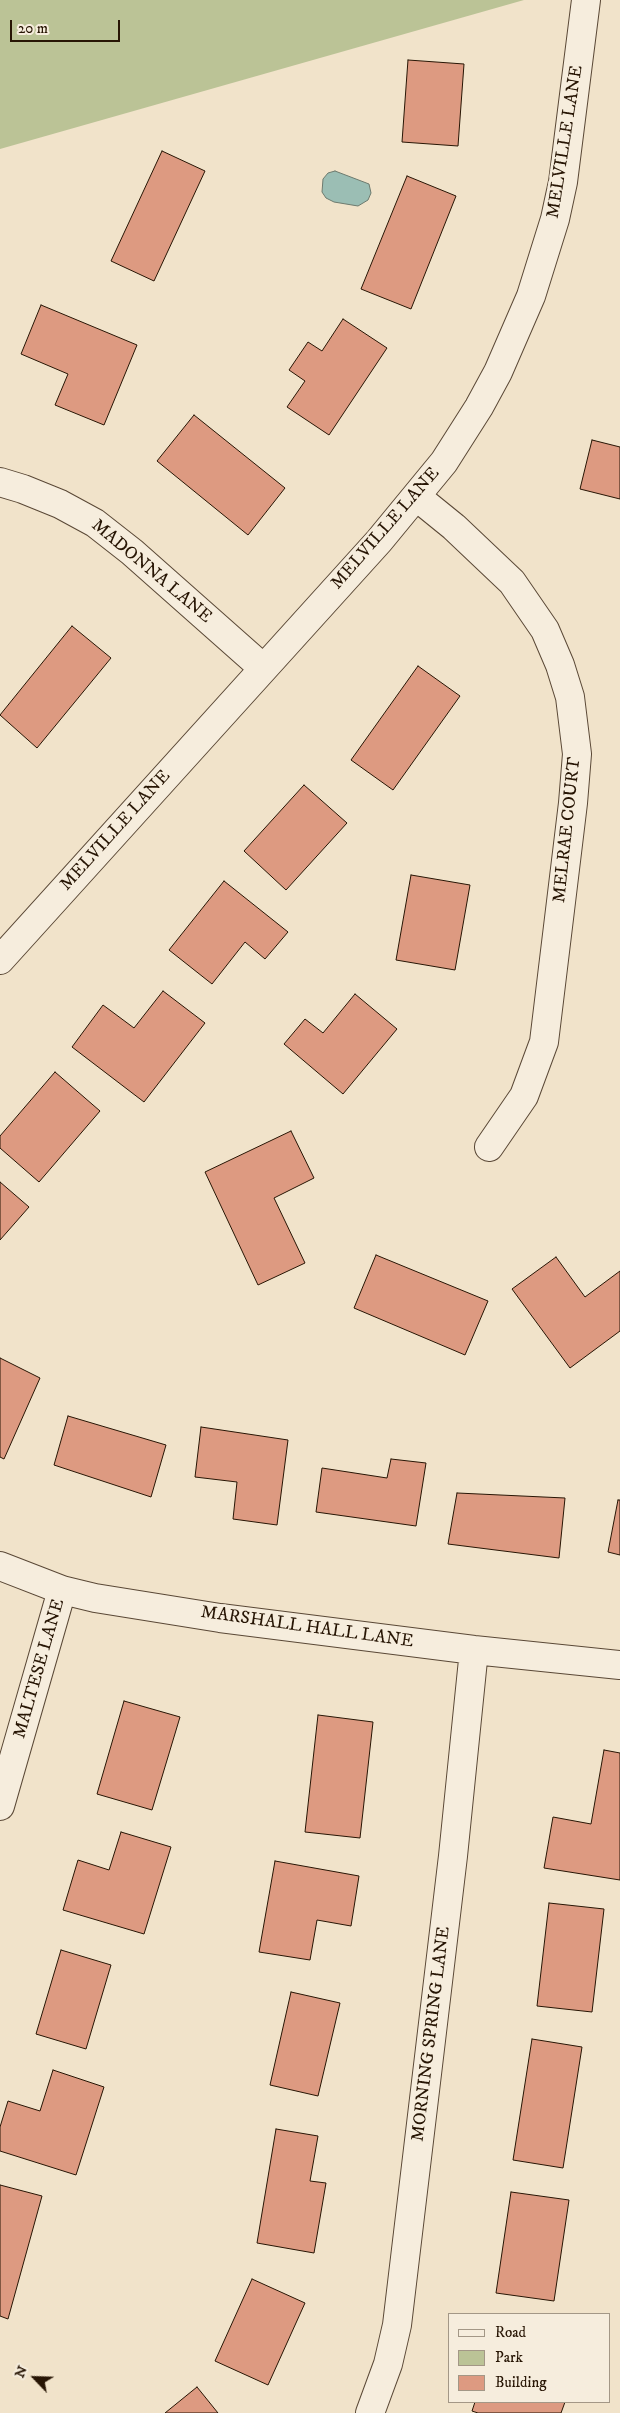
<!DOCTYPE html>
<html>
<head>
<meta charset="utf-8">
<style>
  body { margin:0 }
  #map { position:relative; width:620px; height:2413px; overflow:hidden; background:#f1e3ca; font-family:"IM FELL DW Pica",serif }
  canvas { display:block }
  .legend { position:absolute; left:448px; top:2313px; width:162px; height:90px; box-sizing:border-box; background:#f6eddd; border:1px solid #a39786; margin:0; padding:6px 9px; list-style:none; font-size:15px; color:#271504 }
  .legend li { display:flex; align-items:center; gap:10px; height:25px }
  .legend b { width:25px; border:1px solid #a39786 }
  .north { position:absolute; left:10px; top:2353px; width:50px; height:50px; -webkit-text-stroke:4px #f6eddd; paint-order:stroke; rotate:294deg; font-size:14px; font-weight:700; line-height:20px; text-align:center; color:#271504 }
  .north::after { content:''; display:block; margin:auto; width:18px; height:22px; background:#271504; clip-path:polygon(50% 0,100% 100%,50% 72%,0 100%) }
  .scale { position:absolute; left:10px; top:20px; width:110px; height:22px; box-sizing:border-box; border:2px solid #271504; border-top:0; padding-left:6px; font-size:15px; line-height:18px; white-space:nowrap; color:#271504; -webkit-text-stroke:4px #f6eddd; paint-order:stroke }
</style>
</head>
<body>
<div id="map">
<canvas width="620" height="2413"></canvas>
<ul class="legend">
<li><b style="height:6px;background:#f6eddd"></b>Road</li>
<li><b style="height:14px;background:#bbc396"></b>Park</li>
<li><b style="height:14px;background:#dd9a81"></b>Building</li>
</ul>
<div class="north">N</div>
<div class="scale">20 m</div>
</div>
<script>
const c = document.querySelector('canvas').getContext('2d');
c.lineJoin = 'round';
function paint(path, color) { c.fillStyle = color; c.fill(path, 'evenodd'); }
const toPath = rows => new Path2D(rows.map(r => 'M' + r).join(''));
function strokePath(path, color, width, dash) { c.strokeStyle = color; c.lineWidth = width; c.lineCap = dash ? 'butt' : 'round'; c.setLineDash(dash || []); c.stroke(path); }
function write(font, color, halo, rows, align = 'center') {
  c.font = font + ' "IM FELL DW Pica",serif'; c.lineWidth = 5; c.setLineDash([]); c.textBaseline = 'middle'; c.strokeStyle = halo; c.fillStyle = color; for (const [text, x, y, turn = 0] of rows) {
    c.save(); c.translate(x, y); c.rotate((+turn || 0) * Math.PI / 180); c.textAlign = isNaN(turn) ? turn : align; if (halo) c.strokeText(text, 0, 0); c.fillText(text, 0, 0); c.restore();
  }
}
paint(toPath([
  [0,0,524,0,0,149]
]), '#bbc396');
const water = toPath([
  [335,171,369,184,371,193,368,200,358,206,334,202,326,198,322,192,323,179,328,173,335,171]
]);
paint(water, '#9bbeb4');
strokePath(water, '#6d7a6e', 1);
const building = toPath([
  [408,60,464,64,458,146,402,142,408,60],
  [162,151,205,171,154,281,111,261,162,151],
  [407,176,456,196,411,309,361,289,407,176],
  [41,305,137,345,104,425,55,405,68,374,21,354,41,305],
  [343,319,387,348,329,435,287,407,305,381,289,370,308,342,322,351,343,319],
  [194,415,285,488,248,535,157,461,194,415],
  [592,440,620,447,620,499,580,489,592,440],
  [72,626,111,658,37,748,0,715,72,626],
  [418,666,460,696,393,790,351,760,418,666],
  [304,785,347,823,286,890,244,851,304,785],
  [411,875,470,885,455,970,396,960,411,875],
  [224,881,288,932,265,959,245,942,212,984,169,950,224,881],
  [163,991,205,1023,144,1102,72,1047,103,1005,134,1028,163,991],
  [355,994,397,1029,343,1094,284,1044,305,1019,323,1033,355,994],
  [55,1072,100,1111,39,1182,0,1148,0,1136,55,1072],
  [291,1131,314,1178,274,1198,305,1263,258,1285,205,1172,291,1131],
  [0,1182,29,1207,0,1240,0,1182],
  [376,1255,488,1301,465,1355,354,1308,376,1255],
  [556,1257,585,1297,620,1271,620,1331,570,1368,512,1289,556,1257],
  [0,1358,40,1378,4,1459,0,1457,0,1358],
  [68,1416,166,1445,151,1497,54,1465,68,1416],
  [201,1427,288,1440,277,1525,233,1519,237,1482,195,1477,201,1427],
  [391,1459,426,1463,416,1526,316,1512,322,1468,387,1478,391,1459],
  [457,1493,565,1498,559,1558,448,1544,457,1493],
  [618,1500,620,1500,620,1555,608,1552,618,1500],
  [124,1701,180,1717,152,1810,97,1794,124,1701],
  [318,1715,373,1722,360,1838,305,1832,318,1715],
  [604,1750,620,1753,620,1880,544,1868,553,1817,591,1824,604,1750],
  [121,1832,171,1847,144,1934,63,1910,78,1860,109,1870,121,1832],
  [275,1861,359,1876,351,1926,317,1920,310,1960,259,1952,275,1861],
  [549,1903,604,1909,592,2012,537,2006,549,1903],
  [61,1950,111,1965,86,2049,36,2034,61,1950],
  [291,1992,340,2003,318,2096,270,2085,291,1992],
  [532,2039,582,2047,563,2168,513,2160,532,2039],
  [53,2070,104,2087,76,2175,0,2151,0,2127,8,2101,40,2111,53,2070],
  [276,2129,318,2136,310,2181,326,2183,314,2253,257,2243,276,2129],
  [0,2185,42,2196,8,2319,0,2316,0,2185],
  [511,2192,569,2200,554,2301,496,2293,511,2192],
  [252,2279,305,2303,268,2385,215,2361,252,2279],
  [197,2387,218,2413,165,2413,197,2387],
  [475,2402,565,2402,561,2413,478,2413,472,2411,475,2402]
]);
paint(building, '#dd9a81');
strokePath(building, '#271504', 1);
const minor = toPath([
  [0,482,23,489,60,504,95,523,132,552,263,668],
  [417,497,454,527,512,582,545,630,560,665,570,697,577,754,573,803,544,1042,524,1096,489,1147],
  [0,1566,62,1590,95,1598,220,1618,474,1650,620,1665],
  [0,1806,62,1590],
  [370,2413,388,2364,397,2325,453,1856,474,1650]
]);
const tertiary = toPath([
  [0,960,379,541,444,462,479,407,498,372,531,296,555,219,563,182,586,0]
]);
strokePath(minor, '#5a4836', 30);
strokePath(tertiary, '#5a4836', 30);
strokePath(minor, '#f6eddd', 28);
strokePath(tertiary, '#f6eddd', 28);
write('18px', '#271504', '#f6eddd', [
  ["MELVILLE LANE",566,142,-81],
  ["MELVILLE LANE",386,529,-49],
  ["MADONNA LANE",151,572,40],
  ["MELRAE COURT",568,830,-84],
  ["MELVILLE LANE",116,831,-48],
  ["MARSHALL HALL LANE",307,1628,8],
  ["MALTESE LANE",40,1669,-74],
  ["MORNING SPRING LANE",432,2034,-83]
]);
</script>
</body>
</html>
